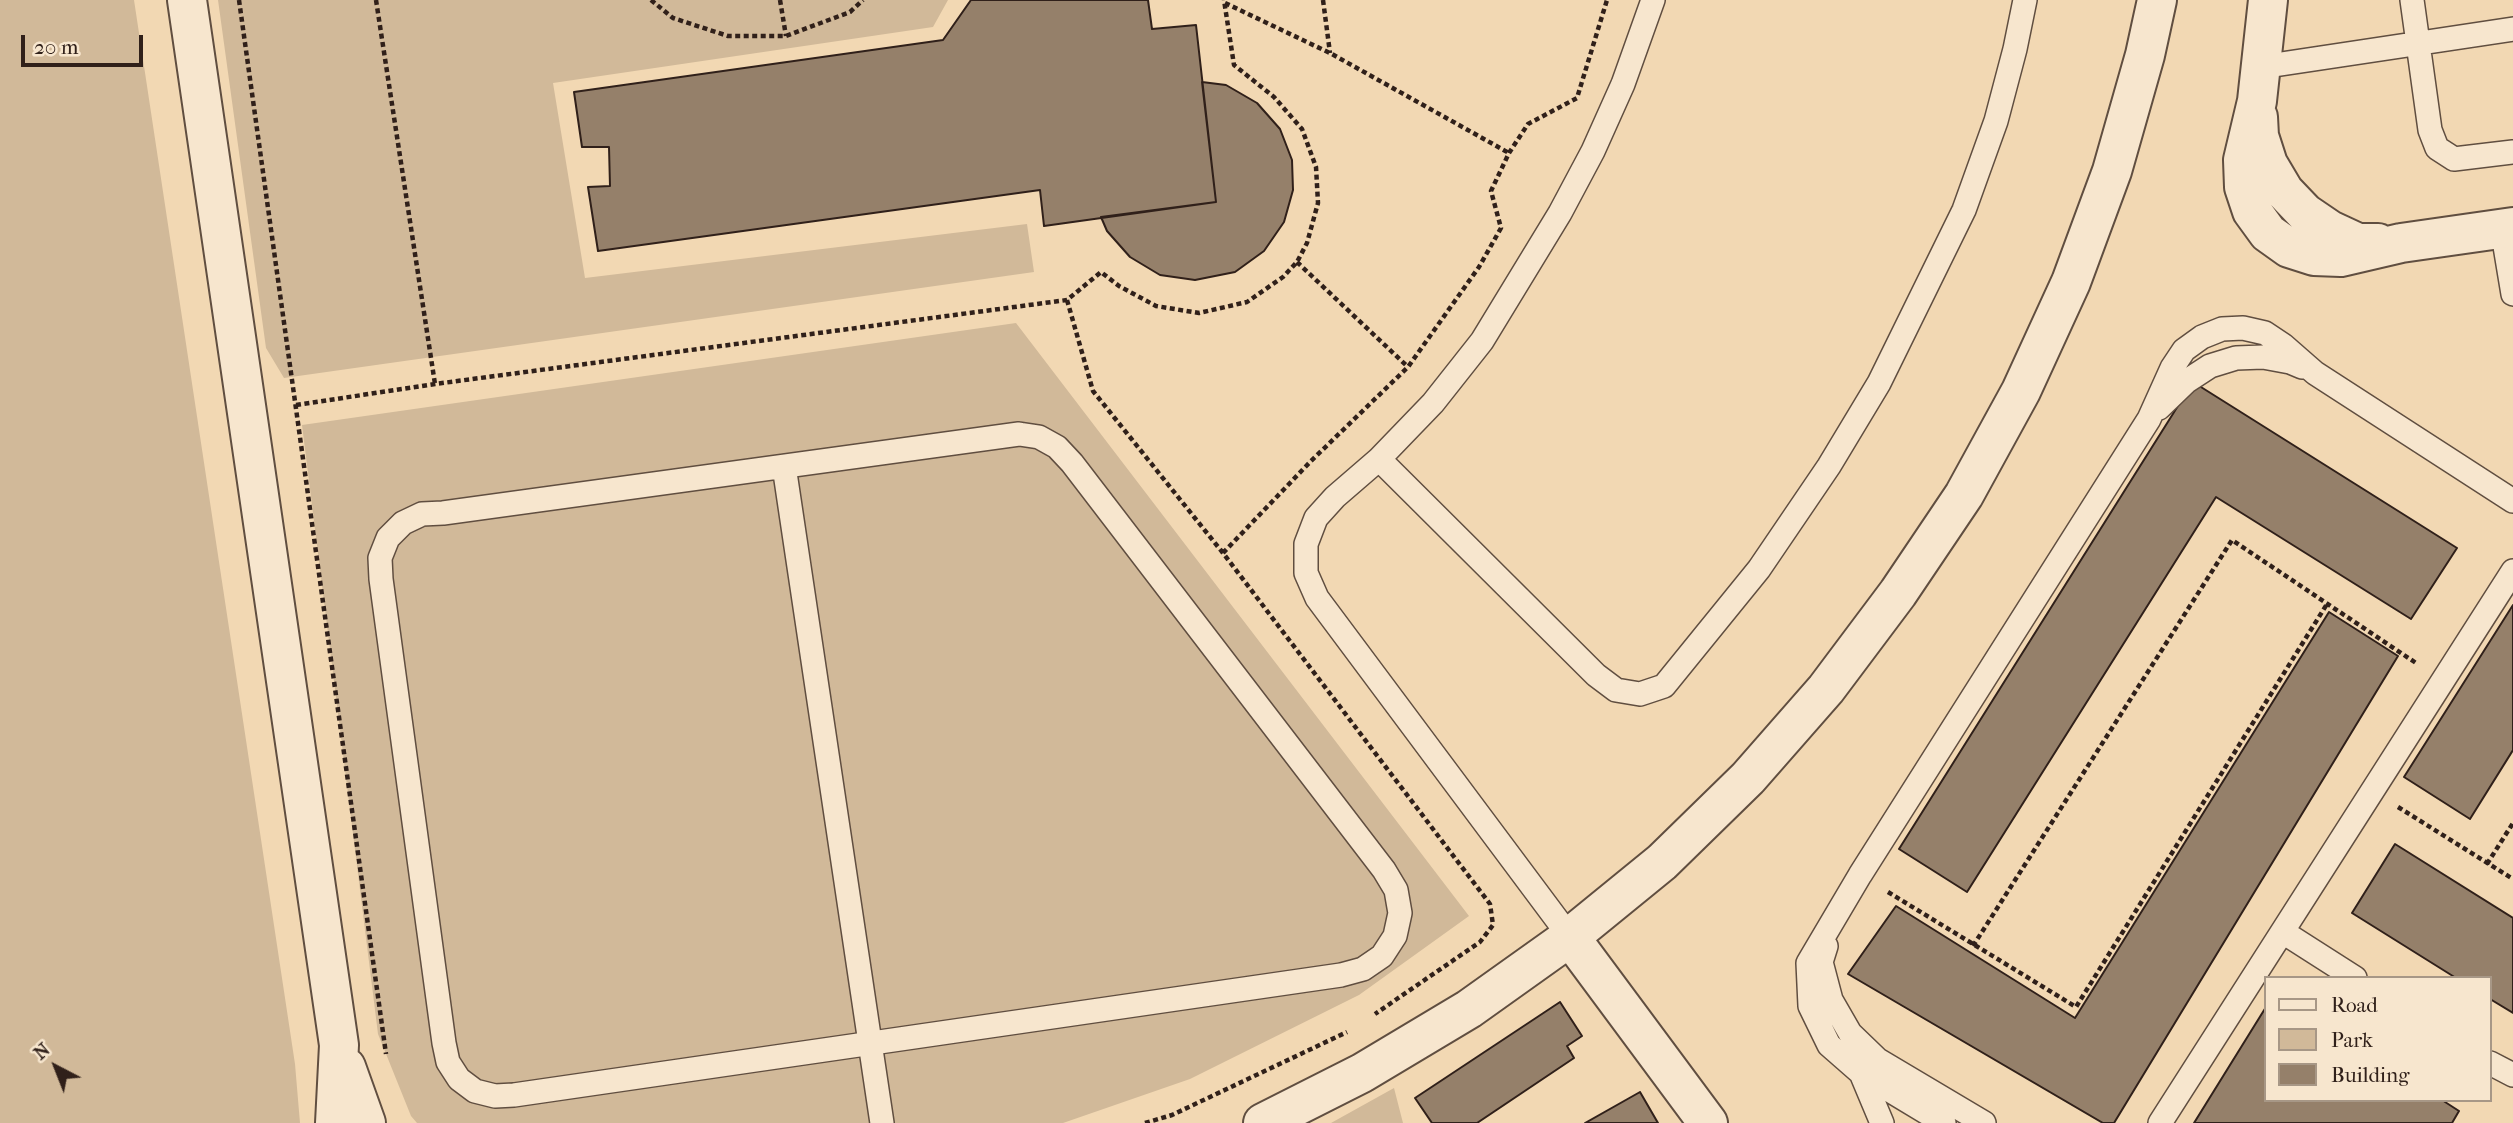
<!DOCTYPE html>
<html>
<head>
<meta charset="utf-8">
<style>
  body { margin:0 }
  #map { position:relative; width:2513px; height:1123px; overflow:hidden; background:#f2d8b3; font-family:"IM FELL French Canon",serif }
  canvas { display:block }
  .legend { position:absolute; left:2264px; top:976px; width:228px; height:126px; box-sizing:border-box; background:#f7e6ce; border:2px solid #a79786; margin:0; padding:9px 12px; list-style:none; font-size:21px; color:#30201a }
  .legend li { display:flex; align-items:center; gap:14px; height:35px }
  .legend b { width:35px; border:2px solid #a79786 }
  .north { position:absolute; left:21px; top:1032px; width:70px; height:70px; -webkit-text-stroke:5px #f7e6ce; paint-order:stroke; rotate:318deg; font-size:19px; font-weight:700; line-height:28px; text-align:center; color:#30201a }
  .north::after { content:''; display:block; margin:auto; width:24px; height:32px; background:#30201a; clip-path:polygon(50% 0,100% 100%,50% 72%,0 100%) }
  .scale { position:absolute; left:21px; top:35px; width:122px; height:32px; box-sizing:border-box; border:4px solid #30201a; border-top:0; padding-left:9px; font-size:21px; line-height:24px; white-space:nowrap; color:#30201a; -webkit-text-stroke:5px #f7e6ce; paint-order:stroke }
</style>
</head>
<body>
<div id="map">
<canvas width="2513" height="1123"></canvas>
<ul class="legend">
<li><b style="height:9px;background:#f7e6ce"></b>Road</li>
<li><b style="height:19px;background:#d1b999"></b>Park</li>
<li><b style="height:19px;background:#95806a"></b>Building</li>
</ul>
<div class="north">N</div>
<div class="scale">20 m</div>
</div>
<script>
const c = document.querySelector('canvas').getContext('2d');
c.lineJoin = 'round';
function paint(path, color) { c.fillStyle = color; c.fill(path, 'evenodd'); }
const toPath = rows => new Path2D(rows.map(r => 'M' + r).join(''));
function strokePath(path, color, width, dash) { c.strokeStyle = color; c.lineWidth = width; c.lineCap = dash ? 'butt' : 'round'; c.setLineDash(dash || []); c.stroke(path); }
paint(toPath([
  [0,0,134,0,295,1064,300,1123,0,1123],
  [218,0,948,0,933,27,553,83,585,278,1027,224,1034,272,284,378,266,348],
  [1016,323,1469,916,1359,995,1190,1079,1063,1123,417,1123,411,1116,378,1034,302,425],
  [1394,1088,1403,1123,1331,1123]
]), '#d1b999');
const building = toPath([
  [971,0,1148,0,1152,29,1196,25,1216,202,1044,226,1040,190,598,251,588,187,610,186,609,147,582,147,574,92,943,40,971,0],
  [1202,82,1226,85,1257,103,1280,129,1292,160,1293,190,1284,222,1264,251,1235,272,1195,280,1160,275,1130,257,1107,231,1101,217,1216,202,1202,82],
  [2193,382,2457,548,2411,619,2216,497,1967,892,1899,849,2193,382],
  [2513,605,2513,750,2470,819,2404,777,2513,605],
  [2329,612,2398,656,2114,1123,2103,1123,1848,974,1896,906,2075,1018,2329,612],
  [2395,844,2513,918,2513,1013,2490,999,2490,978,2456,978,2352,913,2395,844],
  [1560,1002,1582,1036,1567,1046,1574,1058,1477,1123,1432,1123,1415,1098,1560,1002],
  [2266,1007,2266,1100,2442,1100,2459,1111,2452,1123,2194,1123,2266,1007],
  [1640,1092,1658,1123,1585,1123,1640,1092]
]);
paint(building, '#95806a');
strokePath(building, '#30201a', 2);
const lane = toPath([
  [2412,0,2430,130,2437,148,2454,159,2513,152],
  [2261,67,2513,29],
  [2502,228,2513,294],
  [2159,408,2187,381,2210,366,2236,358,2263,357,2290,362,2302,367],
  [1019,434,1039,437,1057,447,1072,463,1384,870,1396,890,1400,913,1395,936,1382,956,1363,969,1341,975,514,1095,495,1096,475,1091,459,1079,448,1062,444,1043,381,579,380,558,388,538,403,523,422,514,443,513,1019,434],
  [1379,459,1596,675,1616,690,1640,694,1664,686,1759,569,1829,466,1879,383,1964,210,1996,121,2015,49,2025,0],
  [784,466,882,1123],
  [2283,932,2355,978],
  [1570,937,1317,598,1306,573,1306,544,1316,518,1335,497,1379,459,1433,403,1482,341,1560,213,1593,151,1623,84,1653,0],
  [1826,946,1821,962,1831,1000,1850,1033,1878,1060,1984,1123],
  [2490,1063,2513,1075],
  [1861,1073,1882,1123],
  [1944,1123,1861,1073,1829,1045,1810,1006,1808,963,1860,875,2149,419,2172,368,2184,350,2202,337,2222,329,2243,328,2265,333,2283,345,2315,373,2513,501],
  [2160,1123,2513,571]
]);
const street = toPath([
  [187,0,339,1045,335,1123],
  [2268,0,2257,101,2243,160,2244,187,2252,211,2268,233,2289,248,2314,256,2341,257,2401,243,2513,227],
  [2258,117,2259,136,2268,164,2284,191,2305,213,2330,230,2358,243,2378,243],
  [1570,937,1708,1123],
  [346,1067,366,1123],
  [1263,1123,1362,1073,1469,1009,1570,937,1662,862,1748,778,1826,689,1898,593,1964,495,2021,391,2071,282,2112,171,2145,55,2157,0]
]);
strokePath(lane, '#604e40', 26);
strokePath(street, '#604e40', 42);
strokePath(toPath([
  [239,0,386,1054],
  [376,0,435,384],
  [651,0,673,18,728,36,786,36,850,12,863,0],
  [780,0,786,36],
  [1323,0,1330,53],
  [1225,3,1330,53,1509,153],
  [1297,262,1408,367],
  [1067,300,1093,391,1223,553,1490,904,1493,925,1480,942,1375,1014],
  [296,405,435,384,1067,300,1101,272,1119,286,1156,306,1199,313,1247,302,1283,277,1297,262,1307,243,1318,203,1316,167,1302,129,1274,97,1234,65,1224,0],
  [1223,553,1311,461,1408,367,1479,267,1501,228,1491,191,1509,153,1528,124,1577,98,1607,0],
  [2398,807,2513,879],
  [2487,864,2513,823],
  [1888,892,2076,1007,2327,604],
  [1973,946,2232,540,2416,663],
  [1145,1123,1172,1115,1347,1032]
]), '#30201a', 4.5, [5, 3.5]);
strokePath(lane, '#f7e6ce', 23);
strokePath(street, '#f7e6ce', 38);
</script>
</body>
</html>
